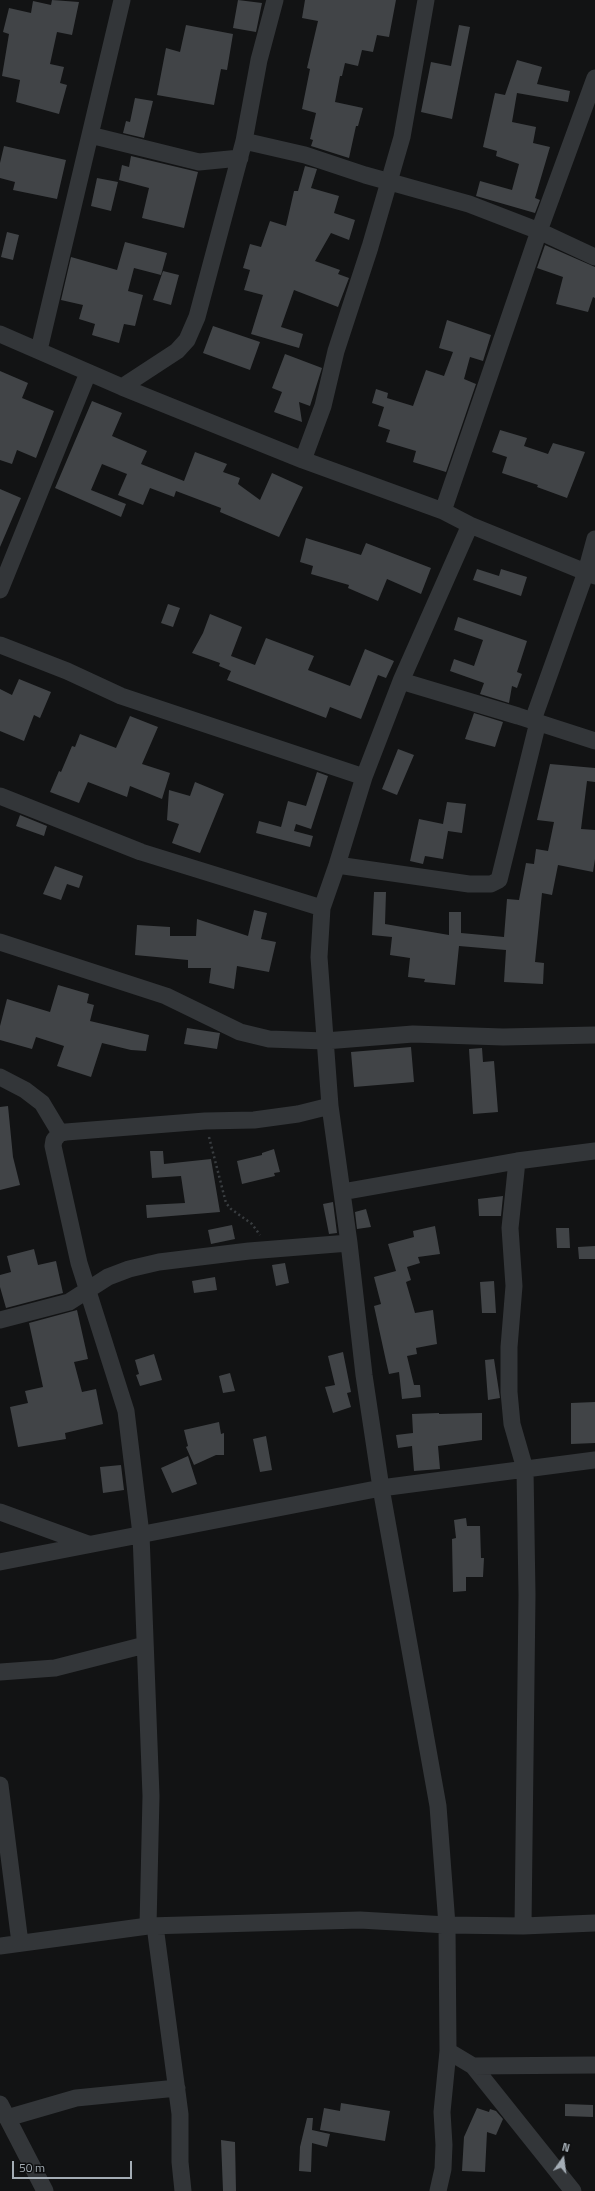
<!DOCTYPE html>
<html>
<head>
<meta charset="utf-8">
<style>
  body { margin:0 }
  #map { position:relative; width:595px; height:2191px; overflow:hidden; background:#121314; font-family:"Titillium Web",sans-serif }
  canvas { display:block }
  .north { position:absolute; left:543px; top:2139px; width:40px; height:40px; -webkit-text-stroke:3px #0d0e0f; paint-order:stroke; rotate:14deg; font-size:11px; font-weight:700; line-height:16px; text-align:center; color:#a4adb5 }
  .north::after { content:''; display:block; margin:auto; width:14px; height:18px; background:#a4adb5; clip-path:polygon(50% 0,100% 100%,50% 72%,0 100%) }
  .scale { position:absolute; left:12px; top:2161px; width:120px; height:18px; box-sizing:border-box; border:2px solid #a4adb5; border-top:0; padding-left:5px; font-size:12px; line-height:14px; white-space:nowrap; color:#a4adb5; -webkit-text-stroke:3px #0d0e0f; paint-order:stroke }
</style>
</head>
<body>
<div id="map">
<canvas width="595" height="2191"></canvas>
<div class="north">N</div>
<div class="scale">50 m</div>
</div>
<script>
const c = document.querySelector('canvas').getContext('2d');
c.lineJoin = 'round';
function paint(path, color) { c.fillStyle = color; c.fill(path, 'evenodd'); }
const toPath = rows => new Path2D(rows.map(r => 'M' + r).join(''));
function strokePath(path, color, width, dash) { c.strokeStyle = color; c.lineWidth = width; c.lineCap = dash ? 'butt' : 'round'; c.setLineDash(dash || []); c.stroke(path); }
paint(toPath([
  [52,0,79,2,72,35,57,32,50,64,64,67,60,83,67,85,59,114,16,102,20,80,2,76,9,34,3,32,9,8,31,13,33,1,51,5],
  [238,0,262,3,256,32,233,28],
  [305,0,396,0,389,37,377,35,373,52,362,50,358,66,345,63,342,76,340,76,335,102,363,108,358,126,356,126,349,158,311,146,313,140,310,139,316,113,302,109,310,69,307,68,318,21,302,18],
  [186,25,233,34,227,70,221,69,214,105,157,95,166,48,180,52],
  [459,25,470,27,452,119,421,112,431,62,451,66],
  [517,60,542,67,537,84,570,91,568,102,517,93,512,122,536,127,533,143,550,147,535,198,540,200,535,213,476,196,480,181,512,190,519,164,496,156,497,151,483,147,495,93,505,95],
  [135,98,153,101,144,138,123,133,126,121,130,122],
  [4,146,66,160,57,199,13,190,15,182,0,178,0,163],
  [131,156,198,172,184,228,142,218,149,188,119,180,122,165,129,167],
  [305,166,317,169,311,188,339,196,334,213,355,220,349,240,331,233,315,261,340,270,338,274,349,278,338,307,294,290,281,327,303,334,299,348,251,334,263,295,244,290,250,270,243,268,250,244,261,247,270,221,286,226,294,191,298,191],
  [97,178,118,182,111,211,91,206],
  [7,232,19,235,13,260,1,257],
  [125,242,167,253,161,275,134,268,128,291,143,295,135,326,124,324,119,343,92,335,95,324,79,319,83,305,61,300,71,257,117,270],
  [545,245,595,267,595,298,593,297,588,312,556,304,563,277,537,268],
  [163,271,179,275,171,305,153,300],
  [447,320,491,335,483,361,470,357,464,379,476,384,446,472,413,462,416,451,386,442,390,430,378,426,384,407,372,403,376,389,388,393,387,398,413,406,426,370,444,376,453,352,439,348],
  [213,326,260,342,250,370,203,353],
  [285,354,322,368,310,406,299,402,302,422,274,412,282,392,272,388],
  [0,371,28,383,22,398,54,411,36,458,17,450,12,464,0,460],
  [92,401,122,413,112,436,147,451,141,464,184,481,195,452,227,464,223,472,240,478,238,484,260,500,272,473,303,487,279,537,220,512,221,508,176,491,174,497,150,488,143,505,118,495,127,474,102,464,91,490,126,504,121,517,55,488],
  [500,430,527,438,524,446,548,454,553,443,585,452,567,498,537,487,538,485,502,473,507,457,492,452],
  [0,489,21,498,0,547],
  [306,538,361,555,366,543,431,568,421,594,387,579,378,601,348,588,349,585,311,574,313,566,300,562],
  [477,569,499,576,501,569,527,577,521,596,473,580],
  [168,604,180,608,173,627,161,623],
  [210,614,242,627,231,656,255,665,266,638,314,656,308,670,350,686,365,649,394,661,386,678,378,675,361,719,330,707,326,718,227,680,231,671,219,666,220,663,192,653,203,633],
  [458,617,527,641,517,672,522,674,517,688,512,686,509,703,480,694,484,683,450,671,454,659,474,666,483,640,454,630],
  [19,679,51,692,40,718,34,715,24,741,0,731,0,689,12,695],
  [474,713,503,722,495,747,465,739],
  [130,716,158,727,142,764,170,773,162,799,130,786,127,797,88,782,79,803,50,792,59,771,61,772,72,746,75,747,80,734,116,748],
  [398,749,414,755,397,795,382,789],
  [550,764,595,768,595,782,587,781,581,829,595,830,595,859,593,872,558,865,552,895,542,893,535,962,544,963,543,984,504,982,506,950,459,946,455,985,424,982,425,979,408,977,410,958,390,955,392,937,372,935,374,892,386,892,385,924,449,935,449,912,461,912,461,933,504,937,507,899,519,900,526,863,534,864,536,849,548,851,554,822,537,820],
  [317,772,328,776,311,829,296,824,294,831,313,836,310,847,256,833,259,821,281,827,288,801,306,806],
  [195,782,224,794,200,853,172,843,179,824,167,820,169,790,190,796],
  [447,802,466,804,462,833,448,831,443,859,425,856,423,864,410,861,419,819,443,824],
  [20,815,47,826,44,836,16,826],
  [55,866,83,876,79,888,67,884,61,900,43,894],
  [254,910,267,913,261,939,276,942,269,972,237,966,234,989,209,983,211,968,188,968,188,960,135,955,137,925,170,927,170,936,196,936,197,919,248,936],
  [58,985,89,994,87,1003,94,1005,90,1021,149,1035,146,1051,131,1050,102,1043,91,1077,57,1066,64,1046,36,1037,32,1049,0,1040,0,1026,7,999,50,1012],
  [187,1028,220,1033,217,1049,184,1044],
  [411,1047,414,1082,354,1087,351,1052],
  [482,1048,483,1062,494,1061,498,1112,473,1114,469,1049],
  [8,1106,13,1157,20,1185,0,1190,0,1107],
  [274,1149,280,1172,274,1173,275,1176,242,1184,237,1161,262,1155,262,1153],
  [150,1151,163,1151,164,1164,211,1159,220,1212,147,1218,146,1205,185,1203,181,1176,152,1178],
  [503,1196,501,1216,479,1216,478,1199],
  [333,1202,337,1233,329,1234,323,1204],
  [366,1209,371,1227,357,1229,355,1212],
  [232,1225,235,1239,211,1244,208,1230],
  [435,1226,440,1254,418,1257,420,1263,407,1267,411,1280,406,1282,415,1313,433,1310,437,1344,416,1348,417,1354,407,1356,414,1385,420,1385,421,1397,402,1399,399,1372,389,1374,386,1361,374,1306,381,1304,374,1277,396,1271,388,1244,414,1237,413,1231],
  [556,1228,569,1228,570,1248,557,1248],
  [595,1246,595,1259,579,1259,578,1247],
  [34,1249,38,1265,56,1261,63,1293,6,1308,0,1287,0,1275,11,1272,7,1256],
  [285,1263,289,1283,276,1286,272,1265],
  [215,1277,217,1290,194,1293,192,1281],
  [494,1281,496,1313,482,1313,480,1282],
  [77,1310,88,1359,74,1362,82,1392,96,1389,103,1424,65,1433,66,1439,18,1447,10,1407,28,1403,25,1391,43,1387,29,1323],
  [343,1352,351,1392,347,1393,351,1407,333,1413,325,1387,335,1385,328,1356],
  [154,1354,162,1380,140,1386,136,1375,139,1374,135,1360],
  [494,1359,500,1398,488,1400,485,1360],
  [230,1373,235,1391,223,1393,219,1376],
  [595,1402,595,1443,571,1444,571,1403],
  [439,1413,439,1414,482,1413,482,1440,438,1446,440,1469,414,1471,412,1446,398,1448,396,1435,413,1433,412,1414],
  [219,1422,221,1434,224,1433,224,1455,216,1455,194,1465,186,1447,188,1446,184,1430],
  [266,1436,272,1470,260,1472,253,1439],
  [188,1456,197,1484,172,1493,161,1468],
  [121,1465,124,1490,103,1493,100,1467],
  [466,1518,467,1526,480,1526,481,1558,484,1558,483,1577,466,1577,466,1591,453,1592,452,1539,456,1538,454,1520],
  [341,2103,390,2111,385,2141,320,2130,324,2108,340,2111],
  [565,2104,593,2105,593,2117,565,2116],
  [477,2108,489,2112,490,2109,496,2111,503,2119,496,2135,487,2132,485,2172,462,2171,464,2137],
  [307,2118,313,2118,312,2130,330,2134,327,2147,312,2143,311,2172,299,2171,300,2147],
  [221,2140,235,2142,236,2191,223,2191]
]), '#414447');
strokePath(toPath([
  [209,1137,226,1203,231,1209,252,1224,260,1235]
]), '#393d40', 2.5, [2, 3]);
strokePath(toPath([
  [90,135,199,162,240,158],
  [244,141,305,155,365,175,469,204,539,231,595,257],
  [0,334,122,387,303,460,443,511,470,525,595,576],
  [39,350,122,0],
  [122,387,177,351,187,340,197,317,244,141,259,60,275,0],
  [303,460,323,406,336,351,370,247,402,137,426,0],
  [443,511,539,231,595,78],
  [0,590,88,373],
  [0,645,67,671,121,696,364,777],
  [401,681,518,716,595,741],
  [533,720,586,572,595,539],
  [0,796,141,852,322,908],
  [337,865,469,884,491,884,499,880,538,722],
  [0,942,166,996,240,1032,269,1039,325,1041,413,1034,503,1037,595,1035],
  [0,1077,25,1090,42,1103,60,1133],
  [517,1161,510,1228,514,1286,509,1347,509,1392,512,1424,525,1469,527,1595,523,1926],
  [342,1192,517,1161,595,1151],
  [0,1320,69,1302,108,1277,129,1269,159,1262,249,1251,349,1243],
  [0,1512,88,1544],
  [0,1562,381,1488,595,1460],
  [0,1672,55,1668,145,1645],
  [0,1785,20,1943],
  [148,1926,151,1796,141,1534,126,1411,79,1263,53,1146,54,1140,60,1133,66,1132,205,1121,254,1120,298,1114,330,1106],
  [155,1926,180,2114,180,2162,183,2191],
  [0,1946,148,1926,360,1920,447,1925,523,1926,595,1923],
  [448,2051,473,2066,573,2191],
  [473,2066,595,2065],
  [0,2104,45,2191],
  [7,2118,76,2098,177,2088],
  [438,2191,443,2169,444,2145,442,2112,448,2051,447,1925,438,1806,381,1488,364,1375,349,1243,330,1106,319,957,322,908,337,865,364,777,401,681,470,525]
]), '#333639', 17);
</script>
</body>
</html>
